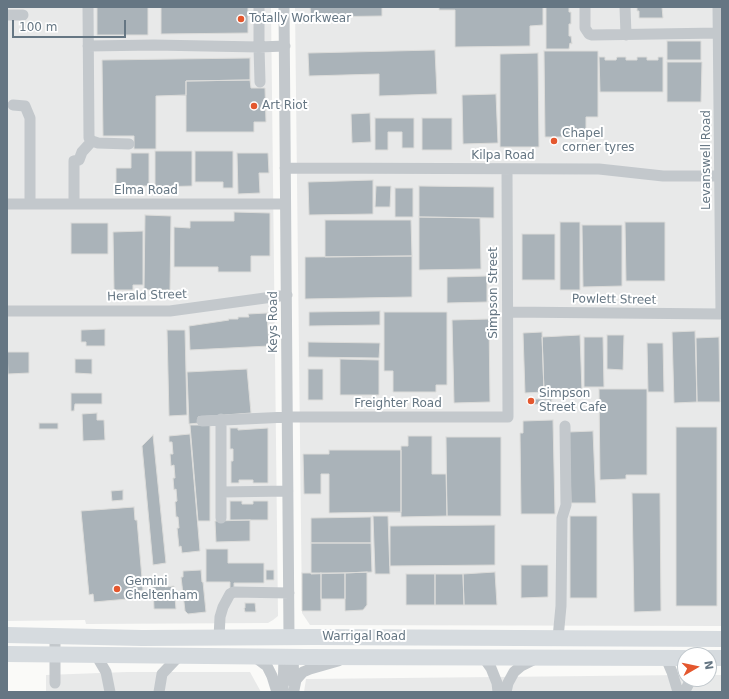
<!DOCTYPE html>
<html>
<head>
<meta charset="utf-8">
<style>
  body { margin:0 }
  #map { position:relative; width:729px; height:699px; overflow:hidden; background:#fafaf8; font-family:"DejaVu Sans",sans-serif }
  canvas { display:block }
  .frame { position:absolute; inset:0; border:8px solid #657683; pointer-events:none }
  .north { position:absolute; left:677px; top:647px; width:40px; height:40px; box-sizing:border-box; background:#fff; border:1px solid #c1c8cd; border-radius:50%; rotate:81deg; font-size:11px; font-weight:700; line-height:16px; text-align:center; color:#657683 }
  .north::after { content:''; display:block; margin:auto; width:14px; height:18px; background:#e4572e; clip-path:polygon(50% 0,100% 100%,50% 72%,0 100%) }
  .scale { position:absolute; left:12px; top:20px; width:114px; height:18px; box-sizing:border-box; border:2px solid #657683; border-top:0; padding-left:5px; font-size:12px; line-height:14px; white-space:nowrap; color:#657683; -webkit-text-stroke:3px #fff; paint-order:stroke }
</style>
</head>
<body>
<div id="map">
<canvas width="729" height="699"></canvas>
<div class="frame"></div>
<div class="north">N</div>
<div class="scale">100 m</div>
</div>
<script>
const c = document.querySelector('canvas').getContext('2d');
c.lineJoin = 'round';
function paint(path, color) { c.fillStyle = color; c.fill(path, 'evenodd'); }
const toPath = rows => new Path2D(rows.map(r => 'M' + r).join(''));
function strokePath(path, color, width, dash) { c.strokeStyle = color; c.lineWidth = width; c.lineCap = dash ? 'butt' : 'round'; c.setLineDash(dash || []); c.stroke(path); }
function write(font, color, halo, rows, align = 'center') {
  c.font = font + ' "DejaVu Sans",sans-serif'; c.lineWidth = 4; c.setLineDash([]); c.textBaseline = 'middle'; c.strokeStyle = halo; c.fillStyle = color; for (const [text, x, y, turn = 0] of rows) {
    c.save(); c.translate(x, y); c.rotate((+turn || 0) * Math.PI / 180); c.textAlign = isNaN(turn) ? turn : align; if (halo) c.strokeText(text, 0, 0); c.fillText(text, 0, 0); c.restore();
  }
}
paint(toPath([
  [7,7,271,7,278,616,273,620,268,623,86,624,85,620,7,621],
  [295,7,722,7,722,626,310,625,302,613],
  [127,672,250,672,261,692,46,692,46,675],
  [685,675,685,679,709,679,709,675,722,675,722,692,304,692,306,679]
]), '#e8e9e9');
const building = toPath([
  [97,7,148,7,148,35,97,35,97,7],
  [161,7,248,7,248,33,161,34,161,7],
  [310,7,382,7,382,16,311,17,310,7],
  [439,7,543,7,543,25,530,26,530,46,455,47,455,10,439,10,439,7],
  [546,7,569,7,569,12,571,12,571,24,569,24,569,36,571,36,572,44,570,43,569,49,546,49,546,7],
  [637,7,662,7,663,18,639,18,639,11,637,11,637,7],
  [667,41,701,41,701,60,667,60,667,41],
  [435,50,437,94,379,96,379,74,309,76,308,53,435,50],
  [544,51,598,51,598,117,586,117,586,137,545,137,544,51],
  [538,53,539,147,500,147,500,54,538,53],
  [599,57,605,57,605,60,616,60,617,57,626,57,626,60,637,60,637,57,647,57,647,60,658,60,658,57,663,57,663,92,600,92,599,57],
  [250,58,250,80,186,81,186,95,156,96,156,149,134,149,134,136,103,136,102,60,250,58],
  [667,62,702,62,701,102,667,102,667,62],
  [250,80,251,88,265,88,266,122,254,122,254,132,186,132,186,81,250,80],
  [496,94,498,143,463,144,462,95,496,94],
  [370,113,371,142,352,143,351,114,370,113],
  [375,118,414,118,414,148,402,148,402,132,388,132,388,150,375,150,375,118],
  [422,118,452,118,452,150,422,150,422,118],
  [155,151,192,151,192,186,155,187,155,151],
  [195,151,233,151,233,188,223,188,223,182,195,182,195,151],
  [131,153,149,153,149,186,116,186,116,168,131,168,131,153],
  [237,153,268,153,269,173,259,173,260,193,238,194,237,153],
  [373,180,373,214,309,215,308,182,373,180],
  [376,186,391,186,390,207,375,207,376,186],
  [419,186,494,187,494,218,419,217,419,186],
  [395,188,413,188,413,217,395,217,395,188],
  [234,212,270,213,270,256,251,256,251,272,218,272,218,267,174,267,174,227,190,228,190,221,234,221,234,212],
  [145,215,171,216,170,290,144,290,145,215],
  [419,217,480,218,481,269,419,270,419,217],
  [325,220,411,220,412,256,325,257,325,220],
  [560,222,580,222,580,290,560,290,560,222],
  [625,222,665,222,665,281,626,281,625,222],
  [71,223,108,223,108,254,71,254,71,223],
  [582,225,622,225,622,286,583,287,582,225],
  [143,231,143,285,133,285,133,290,114,290,113,232,143,231],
  [522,234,555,234,555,280,522,280,522,234],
  [412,256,412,297,305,299,305,257,412,256],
  [487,276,487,302,447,303,447,277,487,276],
  [380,311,380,325,309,326,309,312,380,311],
  [384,312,447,312,447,385,436,385,436,392,393,392,393,371,384,371,384,312],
  [267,313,269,346,190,350,189,326,229,320,228,319,238,319,238,317,249,317,248,314,267,313],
  [489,319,490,402,454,403,452,320,489,319],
  [105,329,105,346,86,346,86,342,81,342,81,330,105,329],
  [167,330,185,330,187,415,169,416,167,330],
  [695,331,697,402,674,403,672,332,695,331],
  [542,332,544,392,525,393,523,333,542,332],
  [580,335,582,391,544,392,542,337,580,335],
  [607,335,624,335,623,370,607,369,607,335],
  [584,337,603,337,604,387,584,387,584,337],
  [719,337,720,402,697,402,696,338,719,337],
  [308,342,380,343,379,358,308,357,308,342],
  [647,343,663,343,664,392,648,392,647,343],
  [7,352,29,352,29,373,8,374,7,352],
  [75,359,92,359,92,374,75,373,75,359],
  [340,359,379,360,379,395,340,395,340,359],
  [247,369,251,413,198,417,199,423,189,424,187,372,247,369],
  [308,369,323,369,323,400,308,400,308,369],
  [599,389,647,389,647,475,626,475,626,479,600,480,599,389],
  [71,393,102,393,102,404,75,404,74,411,71,411,71,393],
  [530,399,552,399,551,405,530,404,530,399],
  [97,413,97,420,104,420,105,440,83,441,82,414,97,413],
  [553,420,555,514,521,514,520,433,523,433,523,421,553,420],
  [39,423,58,423,58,429,39,429,39,423],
  [190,425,210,425,210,521,198,521,190,425],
  [676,427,717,427,717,606,676,606,676,427],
  [230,428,238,428,238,430,268,428,268,483,253,483,253,480,239,480,239,483,231,483,231,461,233,461,233,449,230,449,230,428],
  [593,431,596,503,571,503,569,432,593,431],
  [190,434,200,551,182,553,181,546,179,547,177,528,179,528,178,517,176,517,175,502,177,501,176,489,174,490,173,478,175,478,174,465,171,466,170,454,173,454,172,442,169,442,169,436,190,434],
  [153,435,166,563,153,565,142,446,153,435],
  [408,436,432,436,432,474,446,474,447,516,401,517,401,446,408,446,408,436],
  [446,437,501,437,501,516,447,516,446,437],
  [329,450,401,450,401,512,329,513,329,474,321,474,321,494,304,494,303,454,329,454,329,450],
  [123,490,123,500,112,501,111,491,123,490],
  [632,493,660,493,661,611,634,612,632,493],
  [230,501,242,501,242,504,253,504,253,501,268,501,268,520,230,520,230,501],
  [134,507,135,520,137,520,143,590,139,591,139,598,94,602,93,594,89,595,81,511,134,507],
  [373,516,388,516,390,574,375,574,373,516],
  [570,516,597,516,597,598,570,598,570,516],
  [371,517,371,543,311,543,311,518,371,517],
  [250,520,250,541,216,542,215,521,250,520],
  [495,525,495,565,390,566,390,526,495,525],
  [311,543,371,543,372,572,311,574,311,543],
  [206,549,228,549,228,563,264,563,264,583,234,583,234,588,230,589,230,582,206,582,206,549],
  [521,565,548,565,548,597,521,598,521,565],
  [201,570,202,582,203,582,206,612,188,614,185,611,181,577,183,577,183,571,201,570],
  [266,570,274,570,274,580,266,580,266,570],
  [367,572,367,605,363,610,345,611,345,573,367,572],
  [495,572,497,605,464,605,463,574,495,572],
  [302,573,321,573,321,611,302,611,302,573],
  [321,573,345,573,345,599,321,599,321,573],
  [406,574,435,574,435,605,406,605,406,574],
  [435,574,463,574,464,605,435,605,435,574],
  [165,584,165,587,174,586,176,609,154,609,153,585,165,584],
  [245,603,255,603,256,612,245,612,244,608,245,608,245,603]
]);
paint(building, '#aab3b9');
strokePath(building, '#dcdcda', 1);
strokePath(toPath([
  [88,7,89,138,92,141,98,143,129,144],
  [259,7,259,47,285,46],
  [284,7,289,637],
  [585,7,585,28,589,34,592,35,719,33],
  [625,7,626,35],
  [7,15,23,15],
  [88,46,154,45,259,47,260,82],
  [13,105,25,106,30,118,30,204],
  [285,168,599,169,663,176,719,176],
  [7,204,285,204],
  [74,204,74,161,79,160,82,152,92,141],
  [7,311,170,311,287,295],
  [508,312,721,314,718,7],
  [221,419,221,518],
  [202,421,288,417,508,417,507,169],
  [221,492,288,491],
  [55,636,55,683],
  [219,638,220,617,223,607,230,594,234,592,289,593],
  [558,638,561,606,562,518,566,505,565,426],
  [96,655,106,672,110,692],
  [255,657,267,666,272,676,277,692],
  [293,657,294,684],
  [480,657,486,661,491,668,497,683,498,692],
  [666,658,672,672,678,692],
  [294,690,296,680,303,672,310,669,338,661],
  [159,692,162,674,179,656],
  [283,692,284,657],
  [506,692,508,683,514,672,521,666,535,659],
  [682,692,686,689,691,679]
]), '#c3c8cc', 11);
strokePath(toPath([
  [7,635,142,638,315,637,722,639],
  [7,654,306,657,685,658],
  [709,658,722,658]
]), '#d6dbdf', 16);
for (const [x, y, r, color] of [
  [241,19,4,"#e4572e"],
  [254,106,4,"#e4572e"],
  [554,141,4,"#e4572e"],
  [531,401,4,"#e4572e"],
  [117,589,4,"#e4572e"]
]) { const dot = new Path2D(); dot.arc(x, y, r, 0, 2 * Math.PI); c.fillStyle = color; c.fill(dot); strokePath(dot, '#fff', 1.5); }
write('12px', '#657683', '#fff', [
  ["Totally Workwear",249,19],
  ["Art Riot",262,106],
  ["Chapel",562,134],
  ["corner tyres",562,148],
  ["Simpson",539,394],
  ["Street Cafe",539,408],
  ["Gemini",125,582],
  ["Cheltenham",125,596]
], 'left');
write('12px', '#657683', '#fff', [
  ["Kilpa Road",503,156],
  ["Levanswell Road",707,160,-90],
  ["Elma Road",146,191],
  ["Simpson Street",494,293,-90],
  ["Herald Street",147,296,-2],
  ["Powlett Street",614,300,1],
  ["Keys Road",274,322,-90],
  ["Freighter Road",398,404],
  ["Warrigal Road",364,637]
]);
</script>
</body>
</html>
